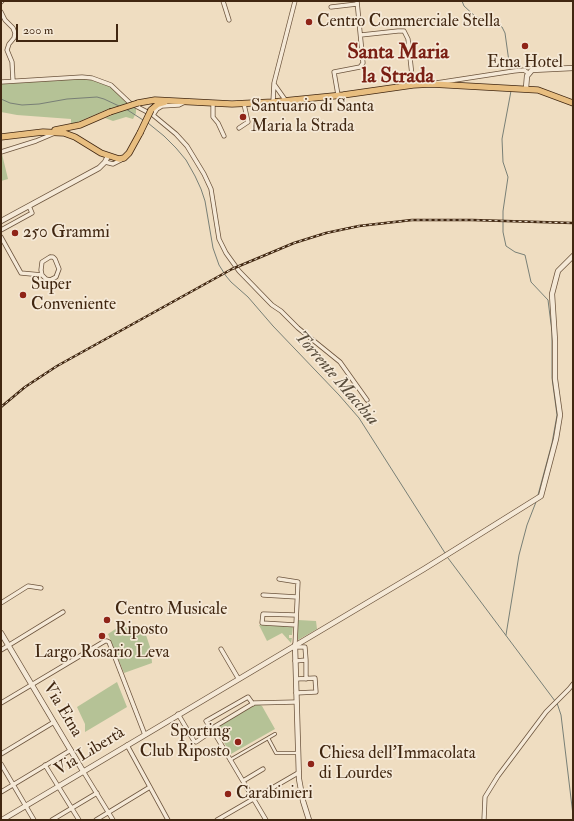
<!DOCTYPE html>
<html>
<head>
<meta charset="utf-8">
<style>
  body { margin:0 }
  #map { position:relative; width:574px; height:821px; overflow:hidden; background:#efddc1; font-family:"IM FELL Double Pica",serif }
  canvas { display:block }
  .frame { position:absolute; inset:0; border:2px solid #412711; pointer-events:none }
  .scale { position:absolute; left:16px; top:24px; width:102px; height:18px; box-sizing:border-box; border:2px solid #412711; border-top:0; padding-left:5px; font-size:12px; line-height:14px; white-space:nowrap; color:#412711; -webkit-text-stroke:3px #f5e9d7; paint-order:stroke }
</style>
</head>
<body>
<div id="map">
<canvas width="574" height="821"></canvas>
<div class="frame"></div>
<div class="scale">200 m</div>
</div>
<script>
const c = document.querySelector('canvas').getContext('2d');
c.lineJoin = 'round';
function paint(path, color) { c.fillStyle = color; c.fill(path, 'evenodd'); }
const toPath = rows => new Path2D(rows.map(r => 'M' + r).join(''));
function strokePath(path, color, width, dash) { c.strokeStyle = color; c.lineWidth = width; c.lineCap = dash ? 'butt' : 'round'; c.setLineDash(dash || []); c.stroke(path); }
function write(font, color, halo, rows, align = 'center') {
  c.font = font + ' "IM FELL Double Pica",serif'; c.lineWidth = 3.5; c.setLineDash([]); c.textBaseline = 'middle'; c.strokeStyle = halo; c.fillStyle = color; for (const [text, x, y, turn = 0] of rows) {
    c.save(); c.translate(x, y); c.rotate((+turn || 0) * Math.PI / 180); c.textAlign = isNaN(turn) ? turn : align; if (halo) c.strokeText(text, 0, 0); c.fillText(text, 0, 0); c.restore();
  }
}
paint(toPath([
  [86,78,95,80,112,87,136,108,136,113,133,119,126,117,113,121,105,118,113,115,108,109,71,125,71,119,17,115,1,112,1,83],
  [1,154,2,154,8,179,1,181],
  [298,620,316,621,317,629,298,640],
  [130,625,146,635,151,650,152,663,124,673,108,634,117,628,118,630],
  [259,625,293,626,292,635,289,635,289,638,292,638,291,643,282,633,267,641],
  [117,682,127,707,85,732,85,724,77,707],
  [258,704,262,706,275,729,231,754,215,728,255,705]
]), '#b5c296');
strokePath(toPath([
  [462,1,464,6,476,17,491,20,502,27,505,33,510,69],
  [511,91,502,139,503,162,508,177,503,211,503,232,506,246,515,252,525,255,531,282,548,300,552,332,552,378,557,415,552,443,538,495],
  [1,99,10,103,22,105,39,104,67,99,97,97,104,99,119,106],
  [126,109,143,120],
  [148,123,164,136,176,148,186,160,195,176,201,189,205,201,213,248,219,265,226,276,231,282,248,297,273,326,339,395,359,418,445,553],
  [448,558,555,701],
  [506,635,519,555,527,525,536,502],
  [557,703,561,715,573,815]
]), '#787f76', 1);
const pedestrian = toPath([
  [268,738,276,753,298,753],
  [230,760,275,734]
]);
const minor = toPath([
  [223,1,229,20],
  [1,2,2,1],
  [331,7,357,4],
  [1,12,5,20,13,28,15,33,14,38,9,44,7,50,12,62,13,81],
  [361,35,398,31,404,31,408,39,413,85],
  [1,82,82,77,92,78,111,85,130,103,153,115,176,134,187,146,204,174,211,189,219,239,226,253,239,271,272,305,281,311,298,328,340,362,367,400],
  [436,83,514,71,524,70,528,73],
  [274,84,286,101],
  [338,95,334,72,360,67,363,63,357,1],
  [273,102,274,83,295,1],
  [213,103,213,117,218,123,224,136],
  [153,115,157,109,162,106,179,105,185,102],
  [239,128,248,122,244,104],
  [1,152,36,141,55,133],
  [105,162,113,164,121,160],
  [1,230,32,213,29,206],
  [1,237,21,273,42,275],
  [50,257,53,257,55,259,59,269,56,277,50,280,46,279,42,275,41,270,42,262,50,257],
  [279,579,298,582,295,645],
  [263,595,297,597],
  [1,603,28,586,41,588],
  [296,625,262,623,263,614,296,615],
  [295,647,305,647,306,660],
  [221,649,238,678],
  [1,650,63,612],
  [295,661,306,660,306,679],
  [296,679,315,678,316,692,296,693],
  [1,703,105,641,107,641,109,642,145,735],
  [178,714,194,741,196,742,209,733,213,733,215,734,266,820],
  [211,729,206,721,248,697,253,704],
  [210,733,214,727,254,703,296,702],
  [127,745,168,820],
  [1,754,54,722],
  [1,764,34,820],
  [45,765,79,820],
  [83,771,113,820],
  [243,781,263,769],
  [1,792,71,750],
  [52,820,97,793],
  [96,820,150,787],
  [217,820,298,773],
  [484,820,485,797,498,776,546,712,569,689,573,684]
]);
const tertiary = toPath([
  [526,88,527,76,532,70,573,68],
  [1,221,99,168,105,162,108,156],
  [1,633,83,771],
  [295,645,299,779,303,801,309,820],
  [2,820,424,569,541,496,556,439,560,415,555,379,555,341,552,294,558,271,573,256]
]);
const primary = toPath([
  [138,103,155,100,232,104,273,102,343,95,413,85,431,84,538,90,573,103],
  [151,110,158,104,165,102],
  [55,130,80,125,110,112],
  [1,137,43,132,64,133,75,137,101,153,119,159,124,158,129,153,140,133]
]);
strokePath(pedestrian, '#6c543d', 4);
strokePath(minor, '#6c543d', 5);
strokePath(tertiary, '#6c543d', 6);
strokePath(primary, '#412711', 7);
strokePath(pedestrian, '#f5e9d7', 2.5);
strokePath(minor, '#f5e9d7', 3.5);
strokePath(tertiary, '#f5e9d7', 4.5);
strokePath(primary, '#e8be80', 5.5);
const rail = toPath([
  [1,407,25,387,57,366,232,269,294,243,326,233,359,226,412,220,472,220,573,223]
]);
strokePath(rail, '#412711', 2.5);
strokePath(rail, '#f5e9d7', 1, [3]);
const primaryBridge = toPath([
  [110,112,138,103],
  [140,133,151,110]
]);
strokePath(primaryBridge, '#412711', 7, []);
strokePath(primaryBridge, '#e8be80', 5.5);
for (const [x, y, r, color] of [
  [309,22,4,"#8f2418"],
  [525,46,4,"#8f2418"],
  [243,117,4,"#8f2418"],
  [15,233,4,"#8f2418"],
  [23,295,4,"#8f2418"],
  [107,620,4,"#8f2418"],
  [102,636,4,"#8f2418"],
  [238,742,4,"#8f2418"],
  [311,764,4,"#8f2418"],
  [228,794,4,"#8f2418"]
]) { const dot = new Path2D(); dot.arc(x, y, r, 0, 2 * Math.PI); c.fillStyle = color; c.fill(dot); strokePath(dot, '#f5e9d7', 1.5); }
write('17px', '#412711', '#f5e9d7', [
  ["Centro Commerciale Stella",317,22],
  ["Etna Hotel",525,63,"center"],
  ["Santuario di Santa",251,107],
  ["Maria la Strada",251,127],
  ["250 Grammi",23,233],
  ["Super",31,285],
  ["Conveniente",31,305],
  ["Centro Musicale",115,610],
  ["Riposto",115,630],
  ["Largo Rosario Leva",102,653,"center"],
  ["Sporting",230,732,"right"],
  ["Club Riposto",230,752,"right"],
  ["Chiesa dell'Immacolata",319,754],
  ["di Lourdes",319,774],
  ["Carabinieri",236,794]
], 'left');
write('17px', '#412711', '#f5e9d7', [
  ["Via Etna",62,710,59],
  ["Via Libertà",90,752,-31]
]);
write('italic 18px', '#584c3b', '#f5e9d7', [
  ["Torrente Macchia",336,379,49]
]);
write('bold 21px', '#7a1f14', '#f5e9d7', [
  ["Santa Maria",398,53],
  ["la Strada",398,77]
]);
</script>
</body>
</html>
